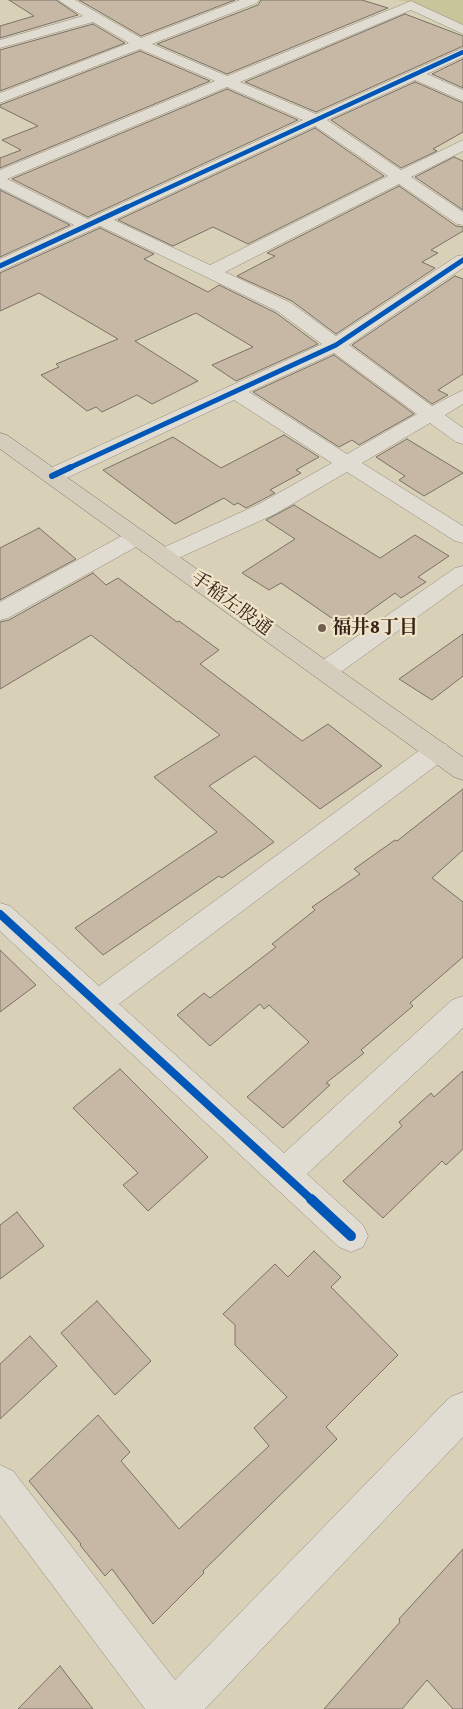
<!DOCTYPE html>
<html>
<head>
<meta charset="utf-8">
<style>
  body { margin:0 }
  canvas { display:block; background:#d9d0b8 }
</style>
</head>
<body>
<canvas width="463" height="1709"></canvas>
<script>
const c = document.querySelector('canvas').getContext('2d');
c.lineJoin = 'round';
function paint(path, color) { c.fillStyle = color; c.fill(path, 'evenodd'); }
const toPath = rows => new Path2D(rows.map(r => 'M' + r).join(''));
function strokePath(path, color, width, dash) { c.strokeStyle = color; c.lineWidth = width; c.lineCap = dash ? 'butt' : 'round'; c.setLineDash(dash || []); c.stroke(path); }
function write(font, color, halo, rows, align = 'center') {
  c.font = font + ' "Gentium Book Plus","Noto Serif JP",serif'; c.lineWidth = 4.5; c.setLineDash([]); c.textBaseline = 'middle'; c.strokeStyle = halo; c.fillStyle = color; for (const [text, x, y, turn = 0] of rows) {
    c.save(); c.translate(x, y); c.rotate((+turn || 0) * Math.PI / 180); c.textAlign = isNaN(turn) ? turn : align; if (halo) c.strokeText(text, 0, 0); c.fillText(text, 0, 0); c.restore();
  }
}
paint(toPath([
  [397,0,463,0,463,25,414,3]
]), '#c8c59b');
const building = toPath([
  [9,0,56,0,78,15,0,38,0,26,34,16,9,0],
  [79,0,235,0,141,36,79,0],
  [261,0,362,0,388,8,227,74,157,44,258,5,261,0],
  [405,14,463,36,463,46,316,112,245,82,405,14],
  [93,24,125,43,0,91,0,50,93,24],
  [140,51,210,81,0,168,0,158,21,150,2,140,38,126,0,107,0,105,140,51],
  [463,59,463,88,432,74,463,59],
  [415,82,463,103,463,132,433,149,437,151,401,168,331,120,415,82],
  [227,89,298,120,88,217,12,179,227,89],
  [315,128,384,176,248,244,213,227,173,246,118,220,315,128],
  [454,157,463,161,463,210,415,177,454,157],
  [399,186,456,226,463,227,463,231,431,250,438,253,422,262,435,268,336,334,292,301,237,276,275,256,267,253,399,186],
  [0,190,70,225,0,257,0,190],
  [100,228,154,254,144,259,208,292,219,285,276,313,318,344,236,381,212,365,253,347,196,313,135,341,198,381,152,404,137,395,102,412,96,407,87,411,41,375,59,367,56,364,118,339,39,293,0,311,0,273,100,228],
  [455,276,463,279,463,374,438,390,448,395,432,404,352,345,455,276],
  [334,355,414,414,359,445,352,440,339,447,253,392,334,355],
  [284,435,319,457,296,470,301,473,270,490,275,493,258,502,246,508,238,503,234,505,224,498,175,524,103,470,173,437,221,468,284,435],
  [407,439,463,473,424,496,399,480,405,476,376,457,407,439],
  [294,505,380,558,415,535,449,556,418,577,426,582,401,598,395,593,346,628,281,583,269,590,242,573,295,539,266,520,294,505],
  [39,528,76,559,0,600,0,548,39,528],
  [93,573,106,585,118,578,177,622,179,621,219,650,200,664,302,741,328,724,382,766,320,809,255,756,209,786,274,842,222,878,219,876,103,955,75,928,217,832,154,777,220,735,91,635,0,689,0,622,9,620,93,573],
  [463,634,463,676,432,700,399,679,463,634],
  [463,789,463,850,432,878,463,902,463,957,410,1003,413,1006,361,1050,364,1053,326,1083,330,1085,283,1128,247,1097,309,1042,269,1005,264,1009,260,1004,210,1046,177,1015,204,993,210,998,276,947,272,944,315,910,312,907,360,874,354,869,395,840,397,841,463,789],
  [0,950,36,985,0,1012,0,950],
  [120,1069,208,1157,148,1211,123,1185,138,1173,73,1108,120,1069],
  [463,1071,463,1149,446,1165,442,1161,383,1218,343,1181,402,1126,399,1122,431,1093,434,1097,463,1071],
  [17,1212,44,1246,0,1279,0,1225,17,1212],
  [314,1251,341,1277,331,1287,398,1355,326,1427,337,1439,203,1571,204,1573,153,1624,112,1569,105,1576,80,1545,81,1544,29,1481,98,1415,130,1452,121,1461,179,1529,269,1446,254,1428,287,1397,235,1345,235,1325,223,1314,275,1264,288,1277,314,1251],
  [97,1301,151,1361,115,1395,61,1333,97,1301],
  [30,1336,57,1366,0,1419,0,1364,30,1336],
  [463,1549,463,1709,453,1709,427,1680,402,1709,324,1709,400,1622,399,1619,463,1549],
  [60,1666,93,1709,18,1709,60,1666]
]);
paint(building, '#c7b8a5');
strokePath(building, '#7a7266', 1);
const minor = toPath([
  [58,0,75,0,141,38,240,0,259,0,257,3,152,44,227,76,411,1,463,25,463,34,411,10,240,82,316,114,463,48,463,57,427,74,463,90,463,101,415,80,327,120,401,170,463,140,463,151,411,177,463,212,463,225,457,224,399,184,225,272,291,303,336,336,457,256,463,255,463,268,349,345,432,406,463,390,463,404,445,415,463,428,463,444,456,442,430,423,362,463,463,526,463,543,455,541,347,472,275,514,172,561,164,563,156,561,153,556,156,551,259,504,332,463,234,400,60,481,52,482,44,481,41,476,44,471,322,344,277,311,100,226,0,271,0,259,74,225,0,188,0,170,215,81,140,49,0,103,0,93,129,43,93,22,0,48,0,40,83,16,58,0],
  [227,87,303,120,88,219,7,179,227,87],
  [315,126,388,176,210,265,114,220,315,126],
  [334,353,417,414,347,454,249,392,334,353],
  [137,530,145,532,148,537,145,542,8,618,0,620,0,602,129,532,137,530],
  [463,566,463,584,334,677,325,679,316,677,313,671,316,665,455,568,463,566],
  [437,742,446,744,450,751,446,758,119,1004,284,1153,452,1000,463,996,463,1028,307,1174,363,1225,368,1236,363,1247,351,1252,339,1247,0,931,0,903,10,906,99,986,428,744,437,742],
  [463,1392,463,1437,205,1709,145,1709,0,1515,0,1465,13,1471,175,1680,450,1397,463,1392]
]);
const primary = toPath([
  [0,433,7,435,463,757,463,780,454,777,0,449,0,433]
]);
strokePath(minor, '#928a7c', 1);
strokePath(primary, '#7a7266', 1);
paint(minor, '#e1dcd1');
paint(primary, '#d5cdbc');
strokePath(toPath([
  [125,208,463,52]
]), '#0057b8', 4.5);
strokePath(toPath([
  [0,266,127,207],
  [69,468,336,345,463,260]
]), '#0057b8', 5);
strokePath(toPath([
  [52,476,71,467]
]), '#0057b8', 6);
strokePath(toPath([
  [0,914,312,1200]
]), '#0057b8', 8);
strokePath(toPath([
  [311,1199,351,1236]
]), '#0057b8', 10);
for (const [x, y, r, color] of [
  [322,628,5,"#705f51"]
]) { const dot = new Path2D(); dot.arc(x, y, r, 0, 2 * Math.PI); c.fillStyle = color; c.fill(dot); strokePath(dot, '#efe4c8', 2); }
write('19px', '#372219', '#efe4c8', [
  ["手稲左股通",231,604,36]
]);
write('bold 19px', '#372219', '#efe4c8', [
  ["福井8丁目",332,628]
], 'left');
</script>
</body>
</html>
